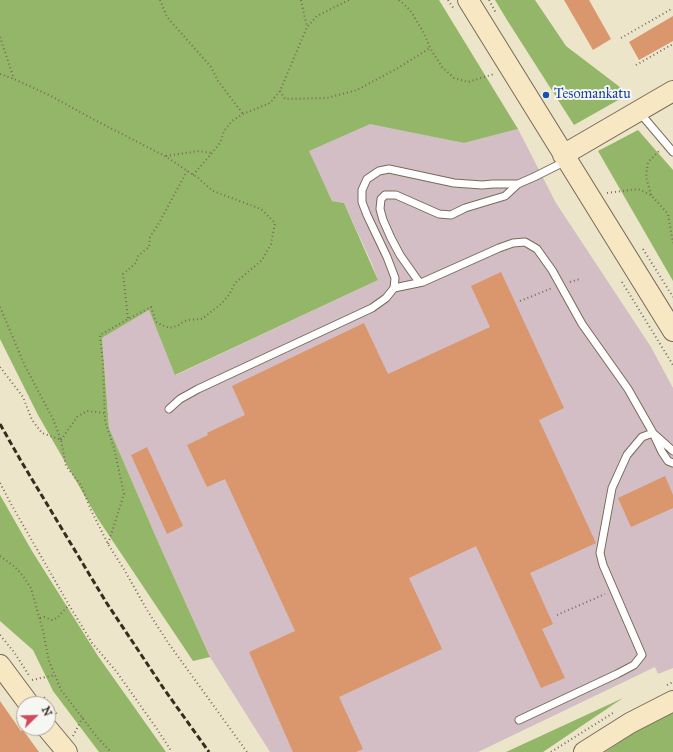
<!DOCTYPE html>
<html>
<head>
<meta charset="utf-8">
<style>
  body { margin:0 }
  #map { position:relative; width:673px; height:752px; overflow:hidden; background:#ede5ca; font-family:"IM FELL Great Primer",serif }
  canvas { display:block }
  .north { position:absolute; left:16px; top:696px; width:40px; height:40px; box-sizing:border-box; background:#f6f6f2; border:1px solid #aba49d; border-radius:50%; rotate:67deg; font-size:11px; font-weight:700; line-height:16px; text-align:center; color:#3b2a1e }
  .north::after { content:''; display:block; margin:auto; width:14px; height:18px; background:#d1495b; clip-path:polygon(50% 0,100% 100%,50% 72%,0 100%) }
</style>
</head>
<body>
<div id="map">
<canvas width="673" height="752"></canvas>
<div class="north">N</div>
</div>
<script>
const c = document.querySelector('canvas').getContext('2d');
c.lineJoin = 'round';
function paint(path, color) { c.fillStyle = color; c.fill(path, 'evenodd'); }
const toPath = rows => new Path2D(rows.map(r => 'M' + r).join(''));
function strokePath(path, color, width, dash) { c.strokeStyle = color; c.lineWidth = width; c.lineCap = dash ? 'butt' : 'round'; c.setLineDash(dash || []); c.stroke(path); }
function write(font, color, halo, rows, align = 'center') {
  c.font = font + ' "IM FELL Great Primer",serif'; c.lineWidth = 4; c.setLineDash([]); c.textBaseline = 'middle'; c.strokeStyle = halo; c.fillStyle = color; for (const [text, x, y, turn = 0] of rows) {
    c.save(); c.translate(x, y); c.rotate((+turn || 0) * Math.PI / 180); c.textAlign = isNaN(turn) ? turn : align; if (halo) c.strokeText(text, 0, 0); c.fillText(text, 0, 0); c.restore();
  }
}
paint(toPath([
  [370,123,464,143,518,129,556,203,651,347,673,388,673,668,658,674,655,667,478,752,270,752,210,657,159,544,109,428,102,338,149,310,176,375,378,280,372,264,344,203,332,201,308,151]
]), '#d2bec4');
paint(toPath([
  [0,0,439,0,518,129,464,143,370,124,309,151,332,201,344,203,378,280,175,375,149,310,102,338,109,428,159,544,210,657,193,661,98,519,38,415,0,339],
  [495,0,535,0,566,46,629,94,574,125,507,20],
  [638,130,673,170,673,281,598,151],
  [0,495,32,551,98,656,166,752,99,752,53,691,33,650,0,621],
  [623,698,543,752,506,752],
  [673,712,673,752,605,752,650,722]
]), '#94b669');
paint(toPath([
  [564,0,589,0,611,39,593,50],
  [673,16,673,41,639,60,629,42],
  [501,272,564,408,539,420,596,543,530,573,553,624,542,629,565,678,541,688,476,546,409,578,442,649,339,697,363,749,356,752,293,752,249,652,295,631,225,479,207,487,187,445,208,435,207,433,245,415,232,386,364,323,388,374,490,327,471,286],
  [147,447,183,526,167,534,131,455],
  [665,476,673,495,673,508,631,527,618,498],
  [0,701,21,731,23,730,39,752,0,752]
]), '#da966d');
const lane = toPath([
  [640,113,673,152],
  [419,282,400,255,391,238,383,220,380,209,381,199,385,195,396,195,439,214,451,215,465,208,505,196,518,184,534,177,566,161],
  [394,288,423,282,499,248,513,243,525,242,537,249,552,270,582,324,628,389,653,433,673,451],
  [169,409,180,399,198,389,372,308,386,298,394,288,395,278,387,257,367,215,362,202,362,190,367,179,379,171,389,169,454,183,482,185,493,184,518,184],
  [519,720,617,674,634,665,642,655,603,565,600,553,612,488,627,455,642,437,653,433,662,452,668,461,673,463]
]);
const secondary = toPath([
  [468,0,673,331],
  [563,155,673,91],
  [0,665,29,704],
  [47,728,67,752],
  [584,752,630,723,673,701]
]);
strokePath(lane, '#796b5a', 9);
strokePath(secondary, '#796b5a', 22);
strokePath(toPath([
  [160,0,167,17,211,67,218,81,243,114],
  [301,0,307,27],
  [399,0,410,10,424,33,430,48,442,67,454,78,468,82,494,74],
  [448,0,454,9],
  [489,0,496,13],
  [0,37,14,79],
  [621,38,673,8],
  [636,65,673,44],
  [0,74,14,79,51,96,89,117,165,156,198,178,213,191,261,209,275,223,271,244,262,260,235,283,229,295,221,304,202,319,188,320,183,322,179,325,170,328,162,325,156,322,151,307,128,319,100,335,103,364,105,421,114,448,124,494,108,544],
  [280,91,285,99,327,98,357,90,398,68,430,48],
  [166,156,199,151,212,153],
  [193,175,212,153,220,143,224,131,232,121,243,114,270,103,280,91,307,27,317,16,349,0],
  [607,193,638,189,651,195,668,214,673,243],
  [651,195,646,177,648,162,660,150],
  [643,249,673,297],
  [570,282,580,279],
  [622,282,673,365],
  [520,301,552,288],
  [0,307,25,366,53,419,61,440],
  [128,318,123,274,136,263,138,256,149,247,150,237,159,223,187,171],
  [0,367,23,397,32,420,42,433,61,440,66,466,81,485,91,510,108,544,125,571,147,610,169,644,247,752],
  [61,440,77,417,87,411,104,413],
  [0,483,11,504,69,605,92,643,116,671,157,729,172,752],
  [0,556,15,567,23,576,31,588,43,631,49,661,61,690,97,737,111,752],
  [557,615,605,594],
  [40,618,44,617,52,620,57,618,69,605],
  [0,635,14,652,30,677],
  [32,680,55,675],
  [667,685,673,682],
  [44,697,57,714],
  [73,736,83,717],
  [551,752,613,713]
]), '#796b5a', 2, [1, 3]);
strokePath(lane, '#fff', 7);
strokePath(secondary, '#f7e8c3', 20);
strokePath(toPath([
  [0,424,21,461,106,602,164,689,209,752]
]), '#3b2a1e', 3, [6, 3]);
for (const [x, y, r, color] of [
  [546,95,4,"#1a4fb4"]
]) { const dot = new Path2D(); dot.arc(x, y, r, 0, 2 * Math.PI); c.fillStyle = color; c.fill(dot); strokePath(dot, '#f6f6f2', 1.5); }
write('14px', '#164399', '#f6f6f2', [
  ["Tesomankatu",554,95]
], 'left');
</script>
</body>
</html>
